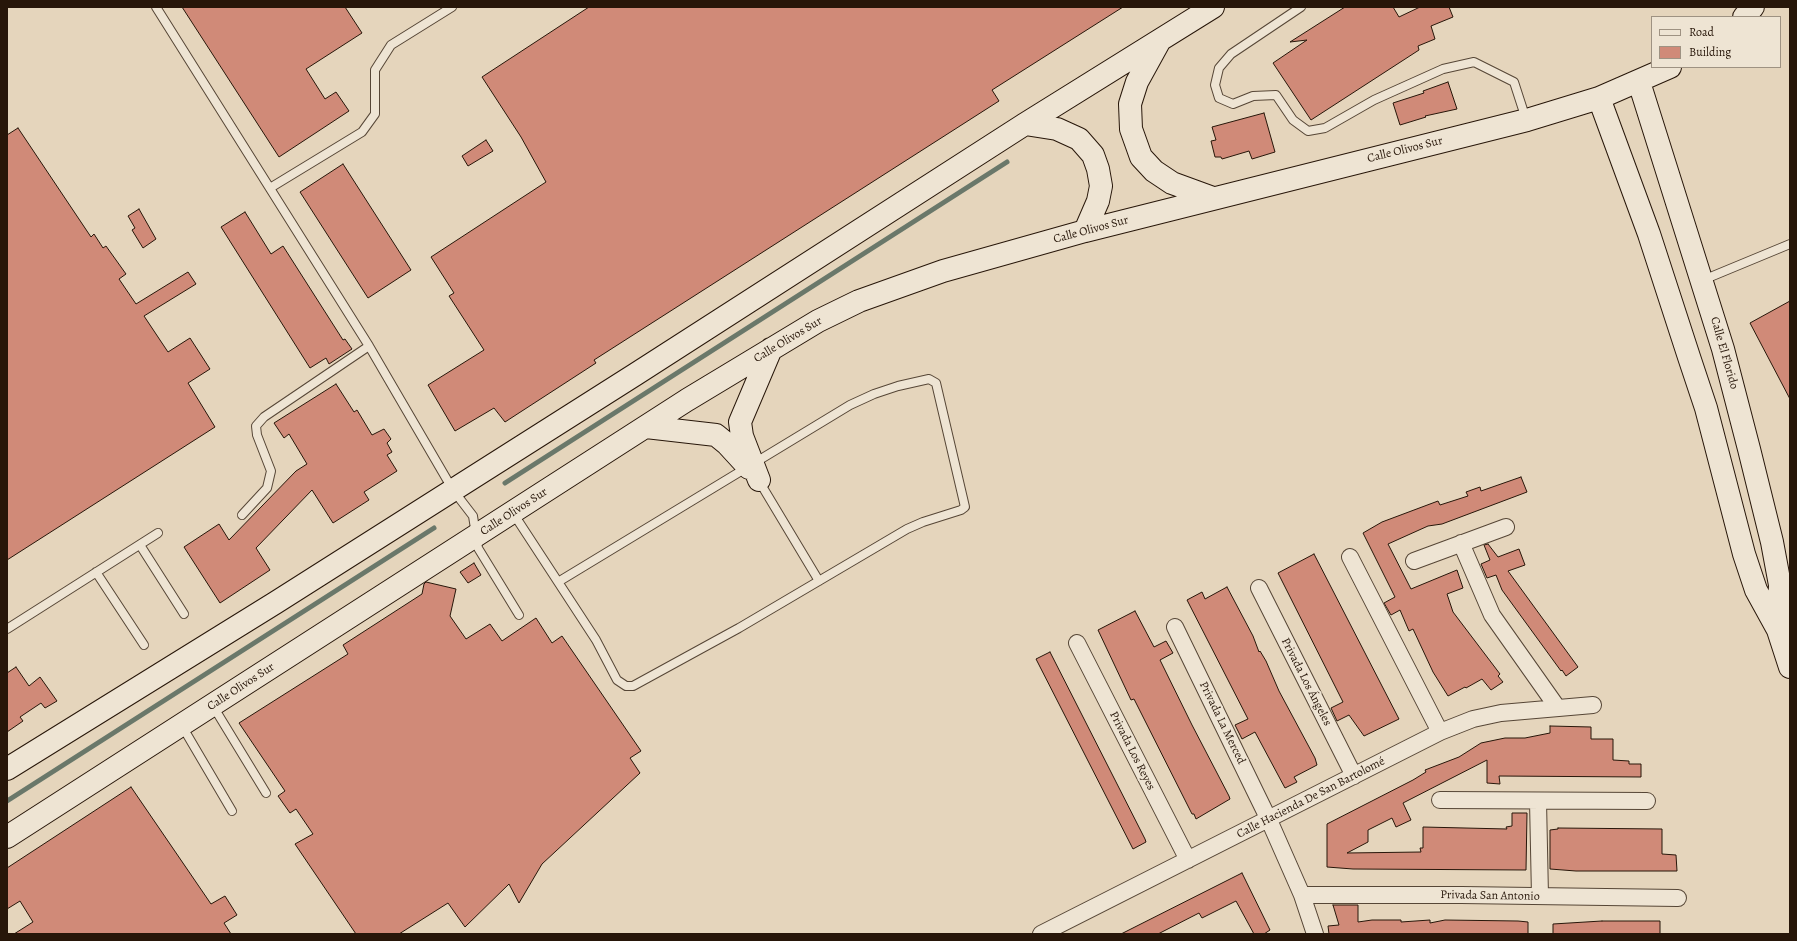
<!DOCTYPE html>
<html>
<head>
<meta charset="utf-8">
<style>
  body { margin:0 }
  #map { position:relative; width:1797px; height:941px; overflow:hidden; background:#e5d5bc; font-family:Alegreya,serif }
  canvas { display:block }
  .frame { position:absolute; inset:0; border:8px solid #271609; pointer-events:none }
  .legend { position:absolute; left:1651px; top:16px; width:130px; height:52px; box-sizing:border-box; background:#eee4d3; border:1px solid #9e9282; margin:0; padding:5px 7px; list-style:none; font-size:12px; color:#271609 }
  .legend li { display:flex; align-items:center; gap:8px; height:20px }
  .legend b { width:20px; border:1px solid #9e9282 }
</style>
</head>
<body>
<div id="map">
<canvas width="1797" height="941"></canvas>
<div class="frame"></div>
<ul class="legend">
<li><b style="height:5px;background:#eee4d3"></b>Road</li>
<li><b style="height:11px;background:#d08a78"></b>Building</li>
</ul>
</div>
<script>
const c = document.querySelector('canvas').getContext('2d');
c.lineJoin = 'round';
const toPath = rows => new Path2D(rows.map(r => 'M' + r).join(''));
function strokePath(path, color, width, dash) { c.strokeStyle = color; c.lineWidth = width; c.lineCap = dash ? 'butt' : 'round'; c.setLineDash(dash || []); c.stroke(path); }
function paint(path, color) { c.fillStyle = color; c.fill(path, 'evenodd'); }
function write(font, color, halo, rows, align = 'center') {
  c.font = font + ' Alegreya,serif'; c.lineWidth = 4; c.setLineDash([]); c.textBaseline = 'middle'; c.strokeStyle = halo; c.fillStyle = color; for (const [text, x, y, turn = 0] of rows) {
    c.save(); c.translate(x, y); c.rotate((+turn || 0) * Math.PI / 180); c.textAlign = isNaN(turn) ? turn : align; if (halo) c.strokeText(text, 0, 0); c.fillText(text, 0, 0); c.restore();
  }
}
strokePath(toPath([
  [505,483,1007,162],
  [7,801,434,528]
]), '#6a786a', 5);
const building = toPath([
  [182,7,345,7,362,33,306,69,325,99,336,92,349,111,279,157,182,7],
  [589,7,1123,7,992,90,999,101,594,360,596,363,505,422,494,408,455,431,428,385,484,350,449,296,454,293,431,257,546,182,521,137,482,77,589,7],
  [1345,7,1393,7,1399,17,1420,7,1449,7,1453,17,1431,26,1435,39,1418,46,1419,50,1311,120,1273,63,1307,40,1290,42,1345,7],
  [1448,82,1457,109,1425,116,1426,117,1400,125,1393,103,1424,93,1423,91,1448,82],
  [1264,113,1275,152,1252,159,1249,151,1222,159,1221,157,1215,157,1211,141,1216,140,1212,127,1264,113],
  [18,128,91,237,94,234,103,248,106,246,126,274,119,279,136,304,188,272,196,284,144,316,168,352,190,338,210,369,188,383,215,427,7,560,7,135,18,128],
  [486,140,493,151,468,166,462,156,486,140],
  [343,164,411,270,368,298,300,192,343,164],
  [139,209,156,239,143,248,132,230,135,228,128,216,139,209],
  [245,212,271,254,283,246,343,340,345,339,352,349,329,364,326,358,310,368,221,227,245,212],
  [1790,301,1790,399,1750,323,1790,301],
  [336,384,354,412,357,410,372,435,384,429,391,439,387,443,392,452,387,455,397,471,364,492,369,500,333,523,312,490,256,548,270,570,220,603,184,547,219,524,229,540,296,471,307,464,289,434,284,438,274,423,336,384],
  [1521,477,1527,492,1442,524,1428,526,1388,544,1411,589,1457,570,1463,588,1447,594,1453,612,1500,674,1498,676,1503,682,1491,690,1482,679,1466,688,1465,687,1448,696,1433,672,1413,629,1409,631,1400,610,1391,615,1384,603,1395,597,1363,533,1382,522,1438,501,1440,505,1468,496,1466,492,1480,487,1481,491,1521,477],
  [1488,544,1498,557,1519,549,1525,565,1508,571,1578,667,1566,676,1562,670,1561,671,1510,601,1502,590,1496,575,1487,578,1481,564,1490,560,1484,545,1488,544],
  [1314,554,1399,719,1364,736,1349,715,1337,721,1331,708,1343,702,1278,573,1314,554],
  [474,563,481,575,468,583,460,572,474,563],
  [426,582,456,589,450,616,466,639,490,624,502,641,536,618,552,643,562,636,641,751,630,758,640,773,542,864,519,903,509,884,465,927,448,903,399,934,356,934,295,844,313,834,296,809,290,813,278,796,285,791,239,723,348,654,343,645,422,594,424,584,426,582],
  [1227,587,1253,636,1259,652,1260,651,1266,661,1279,691,1315,758,1317,765,1294,777,1297,782,1285,788,1255,732,1242,739,1235,725,1248,719,1187,600,1202,592,1205,599,1227,587],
  [1135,611,1154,647,1166,641,1173,653,1160,660,1192,725,1229,796,1230,799,1196,819,1194,814,1192,814,1134,699,1131,700,1098,630,1135,611],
  [1050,652,1145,839,1146,842,1133,849,1036,659,1050,652],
  [16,667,29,686,40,677,57,701,45,708,41,703,20,717,23,721,7,732,7,673,16,667],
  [1550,726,1591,727,1591,739,1613,739,1613,760,1629,761,1629,764,1641,764,1641,777,1499,776,1500,784,1487,783,1487,760,1403,803,1411,820,1396,827,1392,818,1368,830,1368,842,1347,853,1421,852,1420,848,1423,848,1423,827,1507,829,1506,827,1512,826,1512,813,1527,813,1526,870,1353,869,1327,867,1327,824,1413,780,1426,772,1425,770,1459,757,1481,743,1505,738,1525,738,1550,733,1550,726],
  [131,787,211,904,225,896,237,915,224,923,231,934,14,934,33,922,20,901,7,909,7,868,131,787],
  [1558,828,1662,829,1662,854,1676,855,1677,871,1576,871,1550,869,1550,830,1558,829,1558,828],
  [1242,873,1270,930,1264,934,1254,934,1236,901,1202,918,1199,913,1158,934,1121,934,1242,873],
  [1333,905,1358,905,1358,922,1372,920,1401,920,1401,922,1430,920,1430,923,1445,920,1518,921,1528,922,1528,934,1329,934,1328,926,1339,925,1333,905],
  [1602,921,1660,921,1660,934,1553,934,1553,924,1602,921]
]);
paint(building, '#d08a78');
strokePath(building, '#271609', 1);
const service = toPath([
  [156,7,369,346,453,490,473,516,478,548,519,615],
  [1301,7,1231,54,1219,68,1215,85,1219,98,1233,104,1253,96,1276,95,1293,120,1308,131,1325,128,1374,100,1443,69,1474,62,1514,82,1526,119],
  [270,188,362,132,375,114,375,70,391,45,452,7],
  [1703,280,1790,244],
  [759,481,819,581],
  [513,513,596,640,617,680,626,686,633,686,739,628,907,529,923,522,961,510,965,507,936,383,929,379,898,386,874,394,850,405,558,582],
  [242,515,267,488,271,471,257,435,256,426,264,417,369,346],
  [140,545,184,614],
  [96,572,144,645],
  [7,629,158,533],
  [213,706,266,793],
  [182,726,232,811]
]);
const minor = toPath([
  [1461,543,1492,615,1557,707],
  [1350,557,1440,732],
  [1414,561,1506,527],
  [1259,588,1354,776],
  [1175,627,1269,820,1302,895,1315,934],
  [1077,643,1188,860],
  [1440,800,1647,801],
  [1538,801,1540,896],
  [1302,895,1461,895,1678,898],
  [1041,934,1440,732,1473,719,1501,713,1593,705]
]);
const secondary = toPath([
  [1744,17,1753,7],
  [1159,42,1137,82,1130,104,1131,129,1141,157,1154,171,1172,183,1213,198],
  [1639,82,1723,349,1749,449,1772,542,1780,585,1778,630],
  [1599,98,1649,234,1689,357,1706,408,1744,554,1756,590,1778,630,1790,667],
  [1025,124,1057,129,1079,139,1093,155,1098,169,1101,186,1098,201,1085,231],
  [646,427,716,435,727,444,749,468],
  [759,480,742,436,740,422,771,349],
  [7,769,275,603,636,374,1025,124,1213,7],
  [7,837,687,400,818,321,859,301,943,271,1085,231,1527,120,1599,98,1670,67]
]);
strokePath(service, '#564636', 10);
strokePath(minor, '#564636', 18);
strokePath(secondary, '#271609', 24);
strokePath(service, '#eee4d3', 8);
strokePath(minor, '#eee4d3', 16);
strokePath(secondary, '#eee4d3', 22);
write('12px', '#271609', '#eee4d3', [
  ["Calle Olivos Sur",1405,150,-14],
  ["Calle Olivos Sur",1091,230,-15],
  ["Calle Olivos Sur",788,340,-31],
  ["Calle El Florido",1724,353,74],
  ["Calle Olivos Sur",514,512,-33],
  ["Privada Los Ángeles",1306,682,63],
  ["Calle Olivos Sur",241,687,-33],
  ["Privada La Merced",1222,723,64],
  ["Privada Los Reyes",1132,751,63],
  ["Calle Hacienda De San Bartolomé",1311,798,-27],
  ["Privada San Antonio",1490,896,1]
]);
</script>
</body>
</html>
